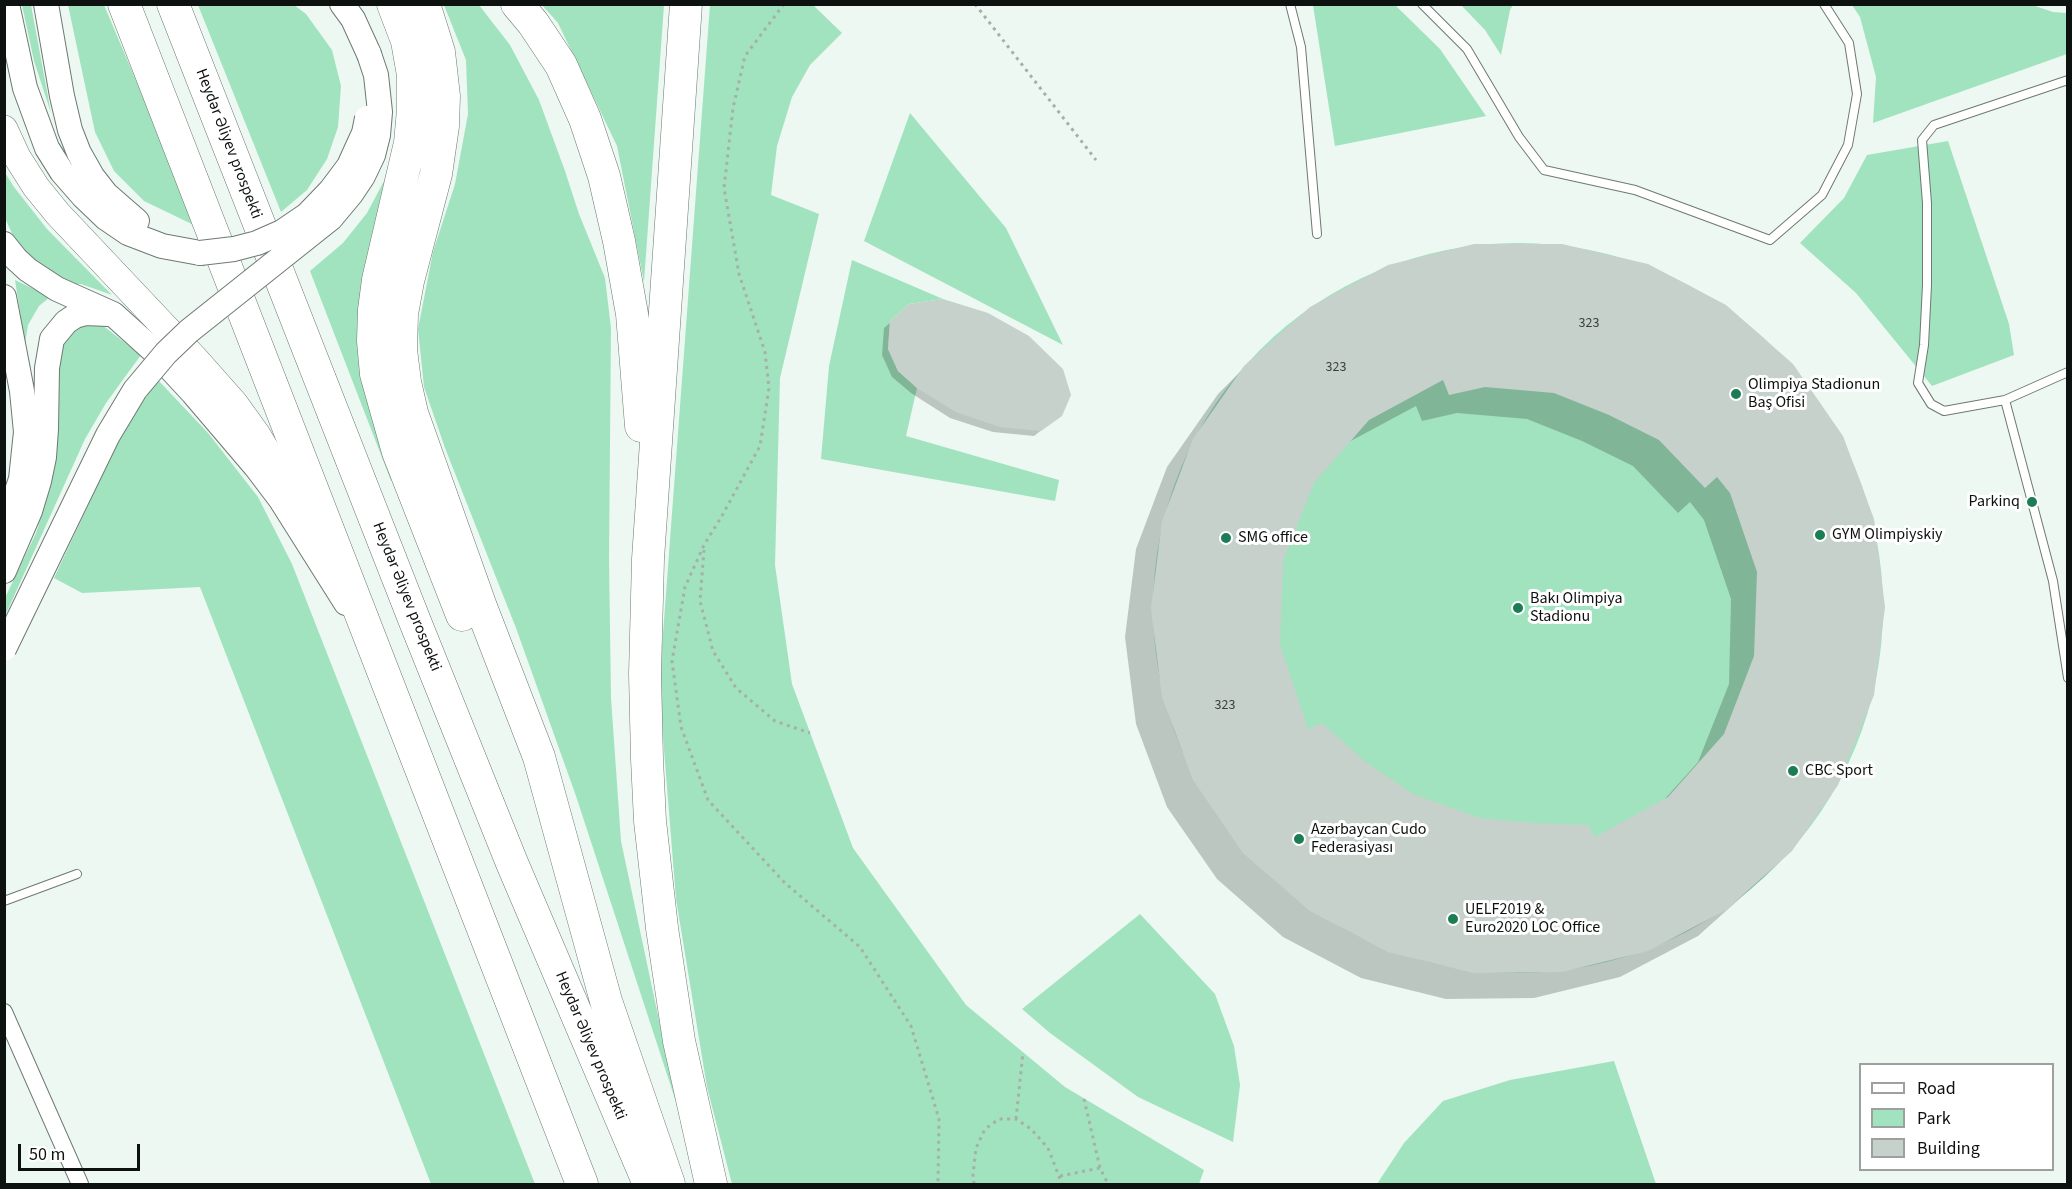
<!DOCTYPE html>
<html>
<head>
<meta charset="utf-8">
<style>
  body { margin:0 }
  #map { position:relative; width:2072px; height:1189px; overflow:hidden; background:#ecf8f1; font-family:"Source Sans 3",sans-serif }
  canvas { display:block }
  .frame { position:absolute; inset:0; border:6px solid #0d110f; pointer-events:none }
  .legend { position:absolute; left:1859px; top:1063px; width:195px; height:108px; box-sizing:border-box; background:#fff; border:2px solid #9ea09f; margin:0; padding:8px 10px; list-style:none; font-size:18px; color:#0d110f }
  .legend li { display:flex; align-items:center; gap:12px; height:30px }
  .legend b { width:30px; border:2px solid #9ea09f }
  .scale { position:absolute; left:18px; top:1144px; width:122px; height:27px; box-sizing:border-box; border:3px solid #0d110f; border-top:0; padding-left:8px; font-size:18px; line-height:21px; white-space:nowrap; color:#0d110f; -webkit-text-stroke:4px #fff; paint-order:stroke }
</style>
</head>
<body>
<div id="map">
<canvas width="2072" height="1189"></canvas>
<div class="frame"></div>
<ul class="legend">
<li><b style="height:8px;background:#fff"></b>Road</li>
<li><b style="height:16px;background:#a1e3bf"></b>Park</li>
<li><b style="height:16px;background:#c5d1ca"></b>Building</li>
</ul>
<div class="scale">50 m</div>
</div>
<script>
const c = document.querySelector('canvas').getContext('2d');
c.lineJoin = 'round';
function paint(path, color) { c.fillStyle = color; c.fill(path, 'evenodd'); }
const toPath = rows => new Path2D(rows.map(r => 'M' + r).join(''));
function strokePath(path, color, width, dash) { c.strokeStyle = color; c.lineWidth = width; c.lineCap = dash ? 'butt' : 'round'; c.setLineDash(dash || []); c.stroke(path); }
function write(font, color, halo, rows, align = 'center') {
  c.font = font + ' "Source Sans 3",sans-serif'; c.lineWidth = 6; c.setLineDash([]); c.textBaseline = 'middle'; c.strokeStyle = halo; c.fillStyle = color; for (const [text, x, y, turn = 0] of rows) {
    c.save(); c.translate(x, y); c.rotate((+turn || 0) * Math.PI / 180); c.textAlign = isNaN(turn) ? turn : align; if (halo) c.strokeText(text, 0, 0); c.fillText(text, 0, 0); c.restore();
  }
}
paint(toPath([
  [2029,4,2053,12,2067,13,2067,54,1873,123,1876,77,1860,17,1852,5],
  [22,5,31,5,51,113,34,61],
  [68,5,104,5,198,227,144,201,114,171,95,132],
  [198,5,294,5,306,14,332,50,341,86,338,127,327,159,307,190,281,212],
  [444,5,479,5,510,45,539,100,565,171,579,214,605,278,611,328,609,558,611,698,621,841,677,1105,576,796,516,628,445,448,424,387,418,329,433,252,455,184,468,114,466,60],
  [542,5,664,5,644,282,617,146,558,23],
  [710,5,813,5,842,33,810,65,792,97,777,146,771,195,819,214,780,378,775,565,792,684,853,848,966,1005,1065,1087,1204,1170,1199,1184,732,1184,707,1087,676,899,659,687],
  [1313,5,1395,5,1440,49,1486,116,1335,146],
  [1461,5,1513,5,1510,10,1501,55,1485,30],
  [910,113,1006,228,1063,345,864,241],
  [400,121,360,359,373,422,394,479,391,481,310,271,343,243,367,213,384,181],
  [1948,141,2009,324,2014,355,1932,386,1856,293,1800,243,1844,198,1867,155],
  [4,171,14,187,47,229,112,295,81,284,67,284,36,266,15,240,5,218],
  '1153 608a365 365 0 1 1 730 0a365 365 0 1 1-730 0Z',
  [852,260,943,299,909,304,890,321,888,349,898,371,917,388,906,436,1059,480,1055,501,821,459,829,366],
  [15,280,50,297,39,306,28,325,25,344],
  [89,321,102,325,141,355,106,403,85,439,5,616,5,598,36,533,45,505,51,471,58,353,62,336],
  [158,380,208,433,258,497,292,564,535,1184,431,1184,200,587,82,593,54,578,125,427],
  [1140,914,1215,994,1234,1046,1240,1085,1233,1142,1138,1097,1050,1033,1022,1009],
  [1614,1061,1656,1184,1377,1184,1404,1143,1443,1101,1510,1080]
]), '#a1e3bf');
paint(toPath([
  [1726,307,1791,850,1764,877,1698,936,1620,977,1534,998,1446,999,1361,978,1283,937,1217,879,1167,807,1136,724,1125,637,1136,549,1167,467,1218,394,1245,367],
  [1416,406,1422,421,1457,413,1527,419,1582,441,1633,466,1678,513,1690,502,1704,520,1731,599,1729,684,1698,762,1663,801,1594,839,1479,820,1413,796,1366,764,1307,731,1279,645,1281,561,1312,483,1347,443],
  [891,322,1061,415,1034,436,993,432,950,418,911,393,892,377,882,355,884,328]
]), '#0003');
paint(toPath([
  [1474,244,1562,244,1648,264,1726,305,1793,364,1843,436,1874,519,1885,607,1874,695,1838,785,1792,851,1726,910,1648,951,1562,972,1474,973,1388,952,1310,911,1243,853,1193,780,1162,697,1151,609,1162,521,1193,439,1244,366,1310,307,1388,265],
  [1443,380,1449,395,1485,387,1554,393,1609,415,1659,440,1705,488,1717,477,1730,493,1757,572,1754,656,1724,734,1668,797,1595,837,1589,825,1534,823,1480,818,1413,794,1367,763,1322,723,1308,729,1280,645,1283,561,1314,483,1369,420],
  [943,299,988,313,1029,336,1063,369,1071,395,1062,416,1041,431,1000,427,956,412,917,388,898,371,888,349,890,321,909,304]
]), '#c5d1ca');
const service = toPath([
  [1290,4,1301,47,1317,234],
  [1422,4,1467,49,1519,137,1544,170,1635,190,1770,240,1822,195,1848,145,1857,94,1849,43,1824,4],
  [2068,80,1934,125,1922,140,1927,203,1927,285,1924,345,1918,383,1931,404,1944,411,2005,400,2068,372],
  [2005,400,2053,581,2068,678],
  [4,901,77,874]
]);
const minor = toPath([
  [4,1012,80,1184]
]);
const secondary = toPath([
  [7,4,25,88,47,148,62,172,83,196,106,218,128,233,162,246,200,253],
  [46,4,62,96,70,130,79,153,92,176,106,194,137,221],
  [342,4,353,19,369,54],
  [4,244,16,259,28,270,57,289,113,314,154,351,193,393,256,467,281,500,346,603],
  [4,297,22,391,26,432,21,479,4,529],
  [4,571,30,511,39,481,44,457,46,429,47,368,52,339,66,322,75,316,86,313,108,314]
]);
const primary = toPath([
  [4,129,17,157,36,187,58,214,195,359,234,403,257,435,286,484,325,554]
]);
const motorway = toPath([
  [124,4,582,1184],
  [173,4,414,619,512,863,649,1184],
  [393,4,407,41,413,75,413,110,410,143,378,280,374,310,373,341,376,374,398,452,462,615],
  [424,4,439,52,444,96,443,126,436,174,408,281,402,314,401,350,405,382,412,413,481,607,539,757,606,1001,669,1184],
  [517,4,533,23,561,65,585,119,604,176,619,241,632,314,641,426],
  [686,4,648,559,645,674,647,759,650,821,662,928,679,1041,711,1184]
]);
strokePath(service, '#6e7972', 10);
strokePath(minor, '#6e7972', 18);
strokePath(secondary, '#6e7972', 26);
strokePath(primary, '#6e7972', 28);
strokePath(motorway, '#6e7972', 33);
strokePath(toPath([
  [784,4,745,56,733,108,724,188,739,274,765,352,769,388,760,446,723,514,704,545,685,587,672,661,681,727,708,800,785,883,860,947,911,1026,939,1119,938,1184],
  [975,4,1096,160],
  [704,550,700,601,713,651,736,688,775,721,810,733],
  [1084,1099,1100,1168,1108,1184],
  [1016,1119,1023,1052],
  [1060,1176,1100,1168],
  [974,1184,973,1175,976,1148,985,1129,999,1119,1016,1119,1031,1129,1048,1148,1062,1184]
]), '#a6b0aa', 3, [3, 4.5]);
strokePath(service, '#fff', 8);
strokePath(minor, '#fff', 16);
strokePath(secondary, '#fff', 24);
strokePath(primary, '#fff', 27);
strokePath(motorway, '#fff', 32);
const secondaryBridge = toPath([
  [200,253,234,249,257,243,282,232,307,215,331,190,349,166,364,133,367,118],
  [4,649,108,435,135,390,166,353,189,331,331,218,351,194,363,176,373,155,378,135,380,112,376,75,369,54]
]);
strokePath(secondaryBridge, '#6e7972', 26, []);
strokePath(secondaryBridge, '#fff', 24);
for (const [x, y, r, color] of [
  [1736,394,6,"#1c7d54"],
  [2032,502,6,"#1c7d54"],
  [1820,535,6,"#1c7d54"],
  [1226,538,6,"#1c7d54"],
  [1518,608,6,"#1c7d54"],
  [1793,771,6,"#1c7d54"],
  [1299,839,6,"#1c7d54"],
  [1453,919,6,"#1c7d54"]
]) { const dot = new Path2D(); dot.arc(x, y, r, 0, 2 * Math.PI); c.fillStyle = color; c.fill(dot); strokePath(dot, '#fff', 2); }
write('14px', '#3b413e', null, [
  ["323",1589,324],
  ["323",1336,368],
  ["323",1225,706]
]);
write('16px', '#0d110f', '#fff', [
  ["Heydər Əliyev prospekti",228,144,69],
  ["Heydər Əliyev prospekti",406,597,68],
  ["Heydər Əliyev prospekti",590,1046,67]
]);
write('16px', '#0d110f', '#fff', [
  ["Olimpiya Stadionun",1748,385],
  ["Baş Ofisi",1748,403],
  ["Parkinq",2020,502,"right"],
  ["GYM Olimpiyskiy",1832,535],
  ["SMG office",1238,538],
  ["Bakı Olimpiya",1530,599],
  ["Stadionu",1530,617],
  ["CBC Sport",1805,771],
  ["Azərbaycan Cudo",1311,830],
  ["Federasiyası",1311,848],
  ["UELF2019 &",1465,910],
  ["Euro2020 LOC Office",1465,928]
], 'left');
</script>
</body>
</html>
